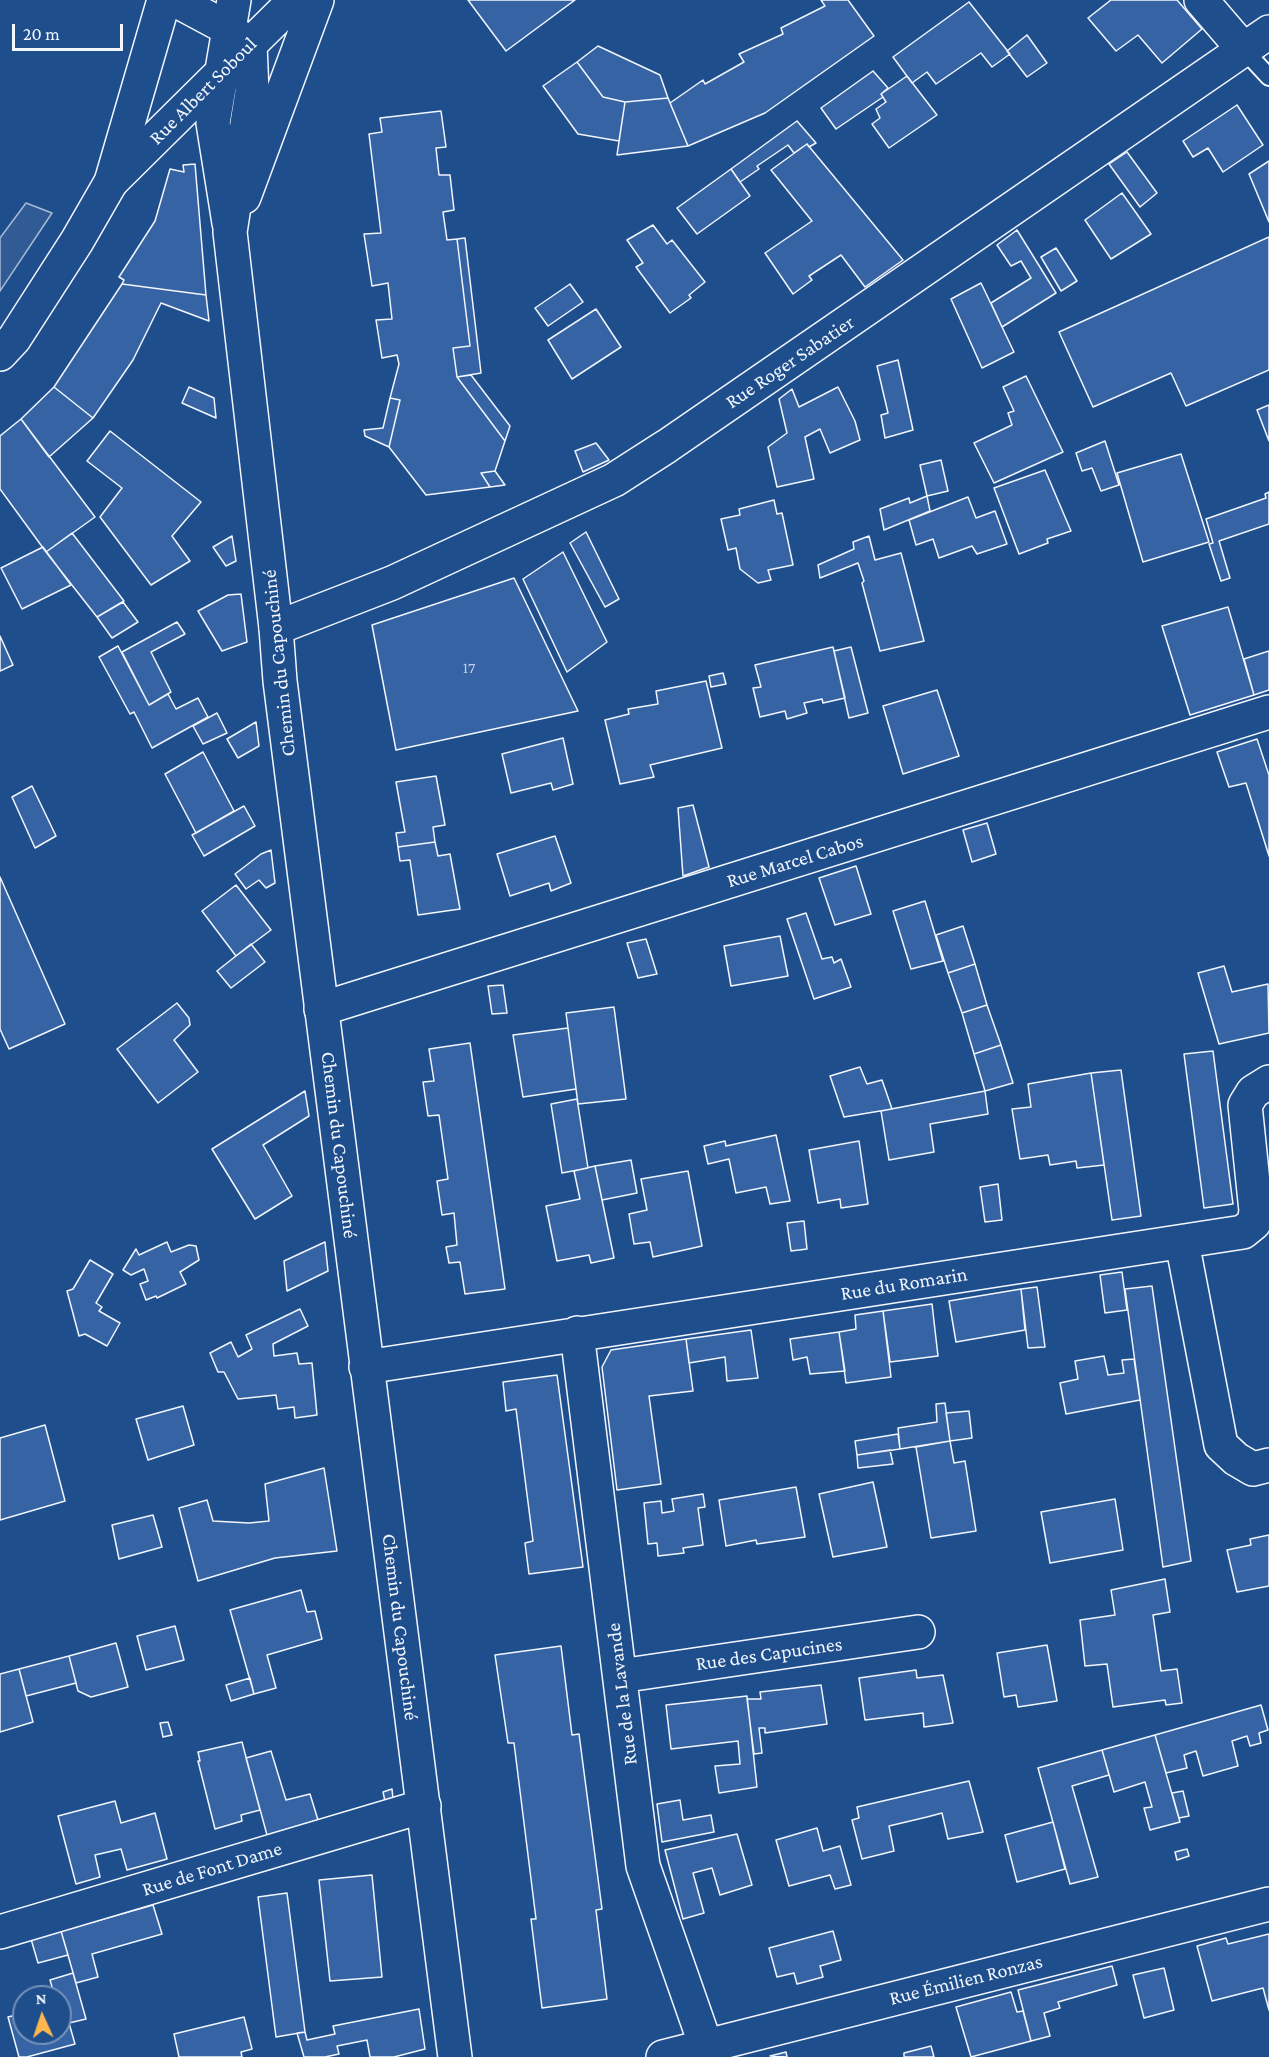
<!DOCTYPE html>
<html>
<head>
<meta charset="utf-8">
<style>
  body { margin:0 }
  #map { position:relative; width:1269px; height:2057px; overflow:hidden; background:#1f4e8c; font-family:"Crimson Pro",serif }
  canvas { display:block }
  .north { position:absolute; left:12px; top:1985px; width:60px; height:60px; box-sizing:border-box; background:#1f4e8c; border:2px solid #7391ba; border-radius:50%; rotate:357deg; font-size:16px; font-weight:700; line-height:24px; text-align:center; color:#f2f6ff }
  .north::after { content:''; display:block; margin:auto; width:21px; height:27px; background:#ffb74d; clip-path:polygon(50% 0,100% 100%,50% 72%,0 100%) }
  .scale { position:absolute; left:12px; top:24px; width:111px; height:27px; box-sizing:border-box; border:3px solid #f2f6ff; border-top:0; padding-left:8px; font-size:18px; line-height:21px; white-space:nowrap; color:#f2f6ff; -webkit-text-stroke:4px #1f4e8c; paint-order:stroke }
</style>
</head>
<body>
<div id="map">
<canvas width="1269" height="2057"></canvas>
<div class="north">N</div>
<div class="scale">20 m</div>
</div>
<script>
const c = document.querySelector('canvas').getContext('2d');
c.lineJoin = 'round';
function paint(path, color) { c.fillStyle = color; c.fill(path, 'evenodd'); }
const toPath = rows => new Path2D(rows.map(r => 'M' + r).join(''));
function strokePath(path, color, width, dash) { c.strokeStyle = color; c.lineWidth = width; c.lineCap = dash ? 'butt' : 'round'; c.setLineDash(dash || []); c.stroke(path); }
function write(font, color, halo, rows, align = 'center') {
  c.font = font + ' "Crimson Pro",serif'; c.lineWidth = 4.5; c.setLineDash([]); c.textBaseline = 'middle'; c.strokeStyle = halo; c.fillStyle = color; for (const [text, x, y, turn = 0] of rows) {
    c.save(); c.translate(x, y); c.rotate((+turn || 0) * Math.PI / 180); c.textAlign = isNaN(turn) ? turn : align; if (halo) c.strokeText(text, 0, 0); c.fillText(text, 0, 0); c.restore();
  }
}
const parking = toPath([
  [26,203,52,213,0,291,0,238,26,203]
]);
paint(parking, '#305b95');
strokePath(parking, '#a8bbd7', 1.5);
const building = toPath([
  [468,0,575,0,506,51,468,0],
  [821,0,848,0,874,36,765,113,688,146,670,103,703,80,705,84,744,62,739,54,783,34,781,28,825,6,821,0],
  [1111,0,1177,0,1202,29,1162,63,1138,35,1116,51,1088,18,1111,0],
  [969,2,1010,54,992,67,981,53,936,84,927,72,912,83,893,57,969,2],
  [1027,35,1047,63,1027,77,1007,51,1027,35],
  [598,46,660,75,668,98,625,102,603,97,577,62,598,46],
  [577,62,603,97,625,102,619,141,578,134,543,86,577,62],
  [873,71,888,88,881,94,883,97,836,129,821,108,873,71],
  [907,76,937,115,889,148,872,124,880,118,876,109,886,102,881,94,907,76],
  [668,98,688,146,617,155,625,102,668,98],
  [1237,105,1263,145,1223,172,1208,148,1193,157,1183,141,1237,105],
  [441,111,446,147,436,148,439,175,450,175,454,210,443,212,447,240,457,239,470,346,453,348,457,377,505,441,495,471,481,473,490,487,426,495,389,447,400,400,390,398,399,364,397,355,382,358,376,320,392,319,388,283,372,286,364,234,381,233,369,134,382,132,380,118,441,111],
  [797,121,816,143,809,147,807,144,794,153,788,145,757,166,759,169,740,182,731,169,797,121],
  [807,144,903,260,865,287,841,255,809,276,812,280,793,294,765,253,812,221,771,170,807,144],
  [1127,152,1157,193,1140,207,1109,164,1127,152],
  [1269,161,1269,222,1249,174,1269,161],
  [195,164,206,295,122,284,124,280,119,277,155,221,170,169,184,172,183,165,195,164],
  [731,169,750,196,697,234,677,208,731,169],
  [1122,193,1151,234,1111,259,1085,220,1122,193],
  [653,225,667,244,672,240,705,282,689,295,691,298,670,313,636,267,643,263,627,240,653,225],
  [1017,230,1056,293,1002,327,991,303,1031,278,1021,261,1011,266,997,245,1017,230],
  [1269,237,1269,370,1186,406,1171,373,1093,407,1059,332,1269,237],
  [465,238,481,373,457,377,453,348,470,346,457,239,465,238],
  [1056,248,1077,281,1061,291,1041,257,1056,248],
  [981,283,1014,352,982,368,951,299,981,283],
  [122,284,206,295,209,321,161,303,133,360,93,418,54,387,122,284],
  [570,284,583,302,548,326,535,308,570,284],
  [596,309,621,347,572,379,548,340,596,309],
  [898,360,913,430,885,438,881,415,888,413,877,366,898,360],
  [471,375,510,426,505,441,457,377,471,375],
  [1026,376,1063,452,994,483,974,443,1012,425,1008,413,1014,411,1003,387,1026,376],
  [54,387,93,418,49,457,21,419,54,387],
  [189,387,214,398,216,418,182,403,189,387],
  [838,387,855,421,860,440,830,453,820,429,805,437,814,479,777,487,768,447,787,433,779,399,792,389,799,407,838,387],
  [390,398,400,400,389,447,365,436,364,430,383,428,390,398],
  [1269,405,1269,441,1257,410,1269,405],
  [21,419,95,517,46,552,0,489,0,436,21,419],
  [110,431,201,502,172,536,190,561,151,585,100,517,122,488,87,461,110,431],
  [1105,441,1119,485,1101,491,1092,468,1082,471,1076,453,1105,441],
  [596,443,609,460,583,472,575,451,596,443],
  [1181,454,1209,542,1143,562,1117,473,1181,454],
  [941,460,948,491,927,496,920,465,941,460],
  [1045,470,1071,531,1047,539,1048,543,1019,554,994,488,1045,470],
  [495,471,505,485,490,487,481,473,495,471],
  [1269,492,1269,524,1219,541,1230,578,1221,581,1209,544,1213,543,1206,519,1266,498,1265,494,1269,492],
  [927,496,930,511,884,530,880,509,909,498,910,503,927,496],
  [968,497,976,518,995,511,1007,544,977,554,972,546,939,558,933,539,916,545,909,520,968,497],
  [774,500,777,514,782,513,793,565,768,570,771,580,758,583,740,569,736,548,728,550,721,519,740,515,739,509,774,500],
  [586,532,619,599,605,607,570,543,586,532],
  [72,533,124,601,97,617,46,552,72,533],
  [232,536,236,561,226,566,213,547,232,536],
  [869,536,875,560,901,553,924,641,880,651,862,583,864,581,858,563,820,578,818,565,854,549,853,542,869,536],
  [43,547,71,585,22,609,1,568,43,547],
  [563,552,607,642,567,672,523,579,563,552],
  [514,578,578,711,396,750,372,625,514,578],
  [241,594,247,642,222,651,198,611,228,595,241,594],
  [123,602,138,622,112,638,97,617,123,602],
  [1228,607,1254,695,1190,715,1162,626,1228,607],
  [177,622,185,634,151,652,171,692,149,705,122,652,177,622],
  [0,636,13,665,0,671,0,636],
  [118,646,149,705,168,694,176,709,198,698,208,717,152,748,134,712,130,714,99,657,118,646],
  [833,647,845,698,823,703,822,699,804,703,807,713,787,719,785,711,760,717,753,688,761,687,755,665,833,647],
  [851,647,868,713,849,718,834,651,851,647],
  [1269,651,1269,690,1254,695,1244,659,1269,651],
  [723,673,726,684,711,687,709,676,723,673],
  [706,681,722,748,650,765,654,777,620,784,605,720,629,714,628,709,658,704,656,691,706,681],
  [937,690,959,756,903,774,883,706,937,690],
  [217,713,227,733,203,744,193,726,217,713],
  [256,722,259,746,238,758,227,739,256,722],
  [563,738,573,784,553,790,551,783,511,793,502,754,563,738],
  [1257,739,1269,775,1269,856,1246,783,1229,787,1217,752,1257,739],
  [203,752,234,811,196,833,165,774,203,752],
  [436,776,445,825,433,827,435,842,398,847,396,833,405,832,396,782,436,776],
  [32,786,56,836,35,848,12,797,32,786],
  [693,805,709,867,683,876,678,808,693,805],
  [244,806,255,826,204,856,192,835,244,806],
  [987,823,996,854,972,862,963,830,987,823],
  [555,836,571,883,551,891,549,883,510,896,497,854,555,836],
  [435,842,438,856,450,854,460,909,418,915,410,860,400,861,398,847,435,842],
  [271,850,275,883,266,888,259,880,246,889,235,874,261,854,271,850],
  [856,866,871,914,835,925,819,878,856,866],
  [0,877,65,1024,9,1049,0,1029,0,877],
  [236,885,271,930,236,956,202,911,236,885],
  [925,901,943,961,911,969,893,911,925,901],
  [806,913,822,959,832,957,834,963,841,959,851,987,814,999,787,919,806,913],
  [963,926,975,964,948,973,936,935,963,926],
  [780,936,788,976,731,986,724,946,780,936],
  [646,939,657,974,638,978,627,943,646,939],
  [251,944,265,962,231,988,217,971,251,944],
  [975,964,987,1005,962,1013,948,973,975,964],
  [1224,966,1232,992,1268,984,1269,1033,1219,1044,1198,973,1224,966],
  [503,985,507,1013,492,1014,488,986,503,985],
  [177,1003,189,1018,190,1025,174,1040,198,1072,158,1103,117,1049,177,1003],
  [987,1005,1001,1045,974,1054,962,1013,987,1005],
  [614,1007,626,1099,578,1104,566,1013,614,1007],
  [568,1028,576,1089,523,1097,513,1035,568,1028],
  [470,1043,505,1289,465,1294,460,1262,449,1263,446,1247,457,1245,454,1213,442,1215,437,1181,448,1179,439,1115,428,1116,423,1082,434,1081,429,1049,470,1043],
  [1001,1045,1013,1083,985,1091,974,1054,1001,1045],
  [1213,1051,1233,1204,1204,1208,1184,1054,1213,1051],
  [860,1067,867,1084,882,1080,892,1109,844,1117,830,1076,860,1067],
  [1121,1070,1141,1216,1112,1220,1091,1073,1121,1070],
  [1091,1073,1104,1165,1077,1168,1076,1161,1050,1165,1048,1155,1020,1159,1012,1109,1031,1107,1028,1084,1091,1073],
  [305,1091,309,1116,263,1145,292,1196,255,1219,212,1149,305,1091],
  [985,1091,988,1114,930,1124,934,1152,889,1160,881,1111,985,1091],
  [577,1099,588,1168,562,1173,551,1104,577,1099],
  [776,1135,790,1201,770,1204,766,1187,736,1193,729,1159,708,1164,704,1146,725,1141,726,1146,776,1135],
  [859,1141,868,1204,841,1208,840,1199,818,1203,809,1150,859,1141],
  [631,1160,637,1193,602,1200,595,1166,631,1160],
  [595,1166,614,1258,591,1263,589,1255,557,1261,546,1206,580,1199,574,1171,595,1166],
  [688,1171,702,1246,653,1257,650,1242,634,1244,629,1214,647,1210,641,1179,688,1171],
  [998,1184,1002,1220,985,1222,980,1187,998,1184],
  [804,1221,807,1249,791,1251,787,1223,804,1221],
  [167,1242,171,1252,189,1245,196,1246,199,1260,180,1272,186,1284,157,1298,156,1296,146,1300,140,1284,148,1281,144,1269,131,1275,123,1270,136,1249,139,1255,167,1242],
  [325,1242,328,1271,287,1291,284,1261,325,1242],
  [90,1260,113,1274,96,1303,102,1307,99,1311,120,1323,107,1346,85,1334,79,1336,67,1291,73,1289,90,1260],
  [1122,1272,1127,1310,1105,1313,1100,1275,1122,1272],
  [1152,1286,1191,1561,1163,1567,1125,1289,1152,1286],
  [1037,1287,1045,1347,1028,1348,1021,1289,1037,1287],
  [1021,1289,1025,1330,956,1342,949,1301,1021,1289],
  [932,1304,938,1356,890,1362,883,1311,932,1304],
  [300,1309,308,1326,273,1344,274,1356,297,1353,299,1364,312,1363,317,1415,295,1418,294,1407,278,1409,276,1395,238,1399,224,1372,218,1372,210,1353,231,1342,238,1357,252,1349,246,1335,300,1309],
  [883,1311,891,1377,846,1383,839,1332,856,1329,855,1315,883,1311],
  [751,1330,758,1378,727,1381,725,1357,689,1363,686,1339,751,1330],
  [839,1332,845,1371,810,1374,807,1357,793,1360,790,1339,839,1332],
  [686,1339,693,1391,649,1396,661,1484,617,1490,602,1367,611,1350,686,1339],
  [1104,1356,1108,1375,1124,1373,1122,1360,1134,1359,1140,1400,1066,1414,1060,1383,1078,1379,1075,1361,1104,1356],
  [557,1375,583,1567,529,1574,525,1543,533,1541,516,1409,506,1411,503,1382,557,1375],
  [945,1403,950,1441,900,1449,898,1428,937,1422,936,1404,945,1403],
  [183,1406,194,1445,148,1460,136,1419,183,1406],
  [969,1411,972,1438,950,1441,946,1413,969,1411],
  [45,1425,65,1501,0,1520,0,1438,45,1425],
  [898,1434,900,1449,857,1455,855,1441,898,1434],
  [950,1441,954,1463,965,1461,976,1531,931,1538,916,1447,950,1441],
  [890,1450,893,1464,858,1468,857,1455,890,1450],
  [324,1468,337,1551,275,1558,198,1581,179,1508,207,1500,213,1521,249,1523,269,1521,265,1484,324,1468],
  [873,1482,887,1547,833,1557,819,1494,873,1482],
  [796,1487,805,1537,757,1544,756,1540,726,1546,719,1500,796,1487],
  [703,1494,705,1507,698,1508,703,1545,683,1548,684,1553,658,1556,657,1543,648,1544,644,1503,661,1501,662,1513,674,1511,672,1499,703,1494],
  [1115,1499,1123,1550,1050,1563,1041,1512,1115,1499],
  [153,1515,162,1547,119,1559,112,1525,153,1515],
  [1269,1535,1269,1586,1237,1592,1227,1550,1251,1545,1250,1539,1269,1535],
  [1165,1579,1170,1612,1153,1615,1161,1671,1177,1669,1182,1703,1166,1705,1165,1700,1113,1707,1107,1664,1085,1666,1080,1620,1115,1615,1111,1590,1165,1579],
  [301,1590,307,1612,315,1611,322,1639,267,1655,276,1688,254,1694,230,1610,301,1590],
  [175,1626,184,1660,146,1670,137,1636,175,1626],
  [116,1643,128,1687,91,1697,78,1691,69,1656,116,1643],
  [1047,1645,1057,1701,1018,1707,1016,1695,1004,1697,997,1653,1047,1645],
  [561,1646,572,1735,579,1734,602,1909,596,1910,607,1999,542,2008,531,1919,536,1919,514,1743,508,1743,495,1655,561,1646],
  [69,1656,76,1683,26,1696,19,1669,69,1656],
  [19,1669,33,1722,0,1732,0,1674,19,1669],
  [916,1670,917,1678,943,1675,953,1723,924,1727,923,1713,865,1720,859,1678,916,1670],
  [250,1678,254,1694,231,1701,226,1685,250,1678],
  [821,1685,827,1724,765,1733,765,1728,759,1728,762,1753,754,1754,747,1699,761,1699,760,1692,821,1685],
  [747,1696,757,1787,719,1793,715,1766,740,1764,738,1741,671,1749,666,1705,747,1696],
  [1261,1705,1268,1730,1259,1733,1261,1743,1250,1746,1247,1736,1232,1741,1238,1766,1203,1776,1196,1751,1184,1755,1187,1768,1166,1773,1155,1735,1261,1705],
  [168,1722,172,1735,163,1737,160,1723,168,1722],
  [1155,1735,1180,1822,1150,1830,1144,1808,1152,1807,1145,1782,1114,1792,1102,1750,1155,1735],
  [242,1742,260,1810,241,1815,242,1821,215,1829,198,1761,200,1761,198,1752,242,1742],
  [1102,1750,1109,1775,1072,1786,1098,1877,1070,1884,1038,1768,1102,1750],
  [271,1751,286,1800,310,1794,318,1820,267,1835,246,1758,271,1751],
  [969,1781,983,1832,948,1839,942,1813,927,1817,889,1826,894,1851,862,1859,852,1820,859,1818,857,1807,969,1781],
  [392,1789,393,1799,385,1801,383,1792,392,1789],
  [1183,1791,1189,1816,1179,1818,1172,1793,1183,1791],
  [680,1800,683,1820,711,1815,714,1832,662,1842,657,1804,680,1800],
  [115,1801,121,1823,155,1813,167,1859,127,1870,121,1849,95,1855,100,1877,76,1884,58,1816,115,1801],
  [1053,1822,1065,1869,1017,1882,1005,1835,1053,1822],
  [817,1828,823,1851,840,1846,851,1885,835,1889,830,1875,789,1886,776,1840,817,1828],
  [737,1834,752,1885,720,1895,712,1868,693,1873,704,1913,683,1919,665,1850,737,1834],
  [1187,1849,1189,1856,1177,1860,1175,1852,1187,1849],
  [372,1875,382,1977,330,1981,319,1880,372,1875],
  [287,1893,305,2032,276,2037,258,1897,287,1893],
  [153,1905,162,1934,92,1954,98,1977,76,1983,61,1931,153,1905],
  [61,1931,68,1955,38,1963,31,1939,61,1931],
  [833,1931,841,1960,820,1966,823,1977,797,1984,794,1973,777,1977,769,1948,833,1931],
  [1269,1934,1269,2010,1263,1988,1212,2001,1197,1946,1226,1938,1228,1944,1269,1934],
  [1112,1966,1117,1985,1058,2002,1060,2008,1044,2013,1050,2036,1031,2041,1018,1990,1112,1966],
  [1164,1968,1174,2010,1144,2018,1133,1975,1164,1968],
  [73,1973,86,2019,69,2023,75,2044,27,2057,19,2057,8,2017,24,2013,24,2033,60,2033,60,1997,55,1997,50,1980,73,1973],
  [1011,1992,1017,2012,1023,2011,1031,2041,971,2057,956,2007,1011,1992],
  [419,2009,425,2049,394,2057,370,2057,367,2040,337,2046,339,2054,325,2057,304,2057,297,2033,305,2032,307,2040,335,2034,333,2026,419,2009],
  [244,2017,252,2049,241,2052,242,2057,179,2057,174,2034,244,2017],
  [931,2046,934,2057,904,2057,904,2053,931,2046],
  [786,2052,787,2057,770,2056,786,2052]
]);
paint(building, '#3563a3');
strokePath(building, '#f2f6ff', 1.5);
const service = toPath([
  [1244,50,1269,77]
]);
const minor = toPath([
  [1201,0,1244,50],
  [111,182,295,0],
  [244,197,317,0],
  [229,223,213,123,234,0],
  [276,628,392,583,614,480,667,446,1269,32],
  [321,1009,1269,712],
  [1182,1242,1221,1445,1236,1459,1253,1469,1269,1465],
  [577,1333,643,1866,706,2046],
  [366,1367,1243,1232,1254,1223,1256,1211,1245,1105,1253,1092,1269,1082],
  [620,1676,918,1632],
  [0,1932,424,1806],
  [663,2057,1269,1904]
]);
const tertiary = toPath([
  [175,0,229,29,250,45,252,92,230,232,276,628,280,681,455,2057],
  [0,354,14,339,77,241,111,182,164,0]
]);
strokePath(service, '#f2f6ff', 20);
strokePath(minor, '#f2f6ff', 36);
strokePath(tertiary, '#f2f6ff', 36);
strokePath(service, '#1f4e8c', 16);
strokePath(minor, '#1f4e8c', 33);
strokePath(tertiary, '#1f4e8c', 33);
write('16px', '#c3d1e8', null, [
  ["17",469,668]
]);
write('20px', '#f2f6ff', '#1f4e8c', [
  ["Rue Albert Soboul",203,91,-45],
  ["Rue Roger Sabatier",790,362,-34],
  ["Chemin du Capouchiné",279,663,-96],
  ["Rue Marcel Cabos",795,861,-17],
  ["Chemin du Capouchiné",339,1145,83],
  ["Rue du Romarin",904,1284,-9],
  ["Chemin du Capouchiné",400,1627,83],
  ["Rue des Capucines",769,1654,-8],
  ["Rue de la Lavande",622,1694,-97],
  ["Rue de Font Dame",212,1869,-17],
  ["Rue Émilien Ronzas",966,1980,-14]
]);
</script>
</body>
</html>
